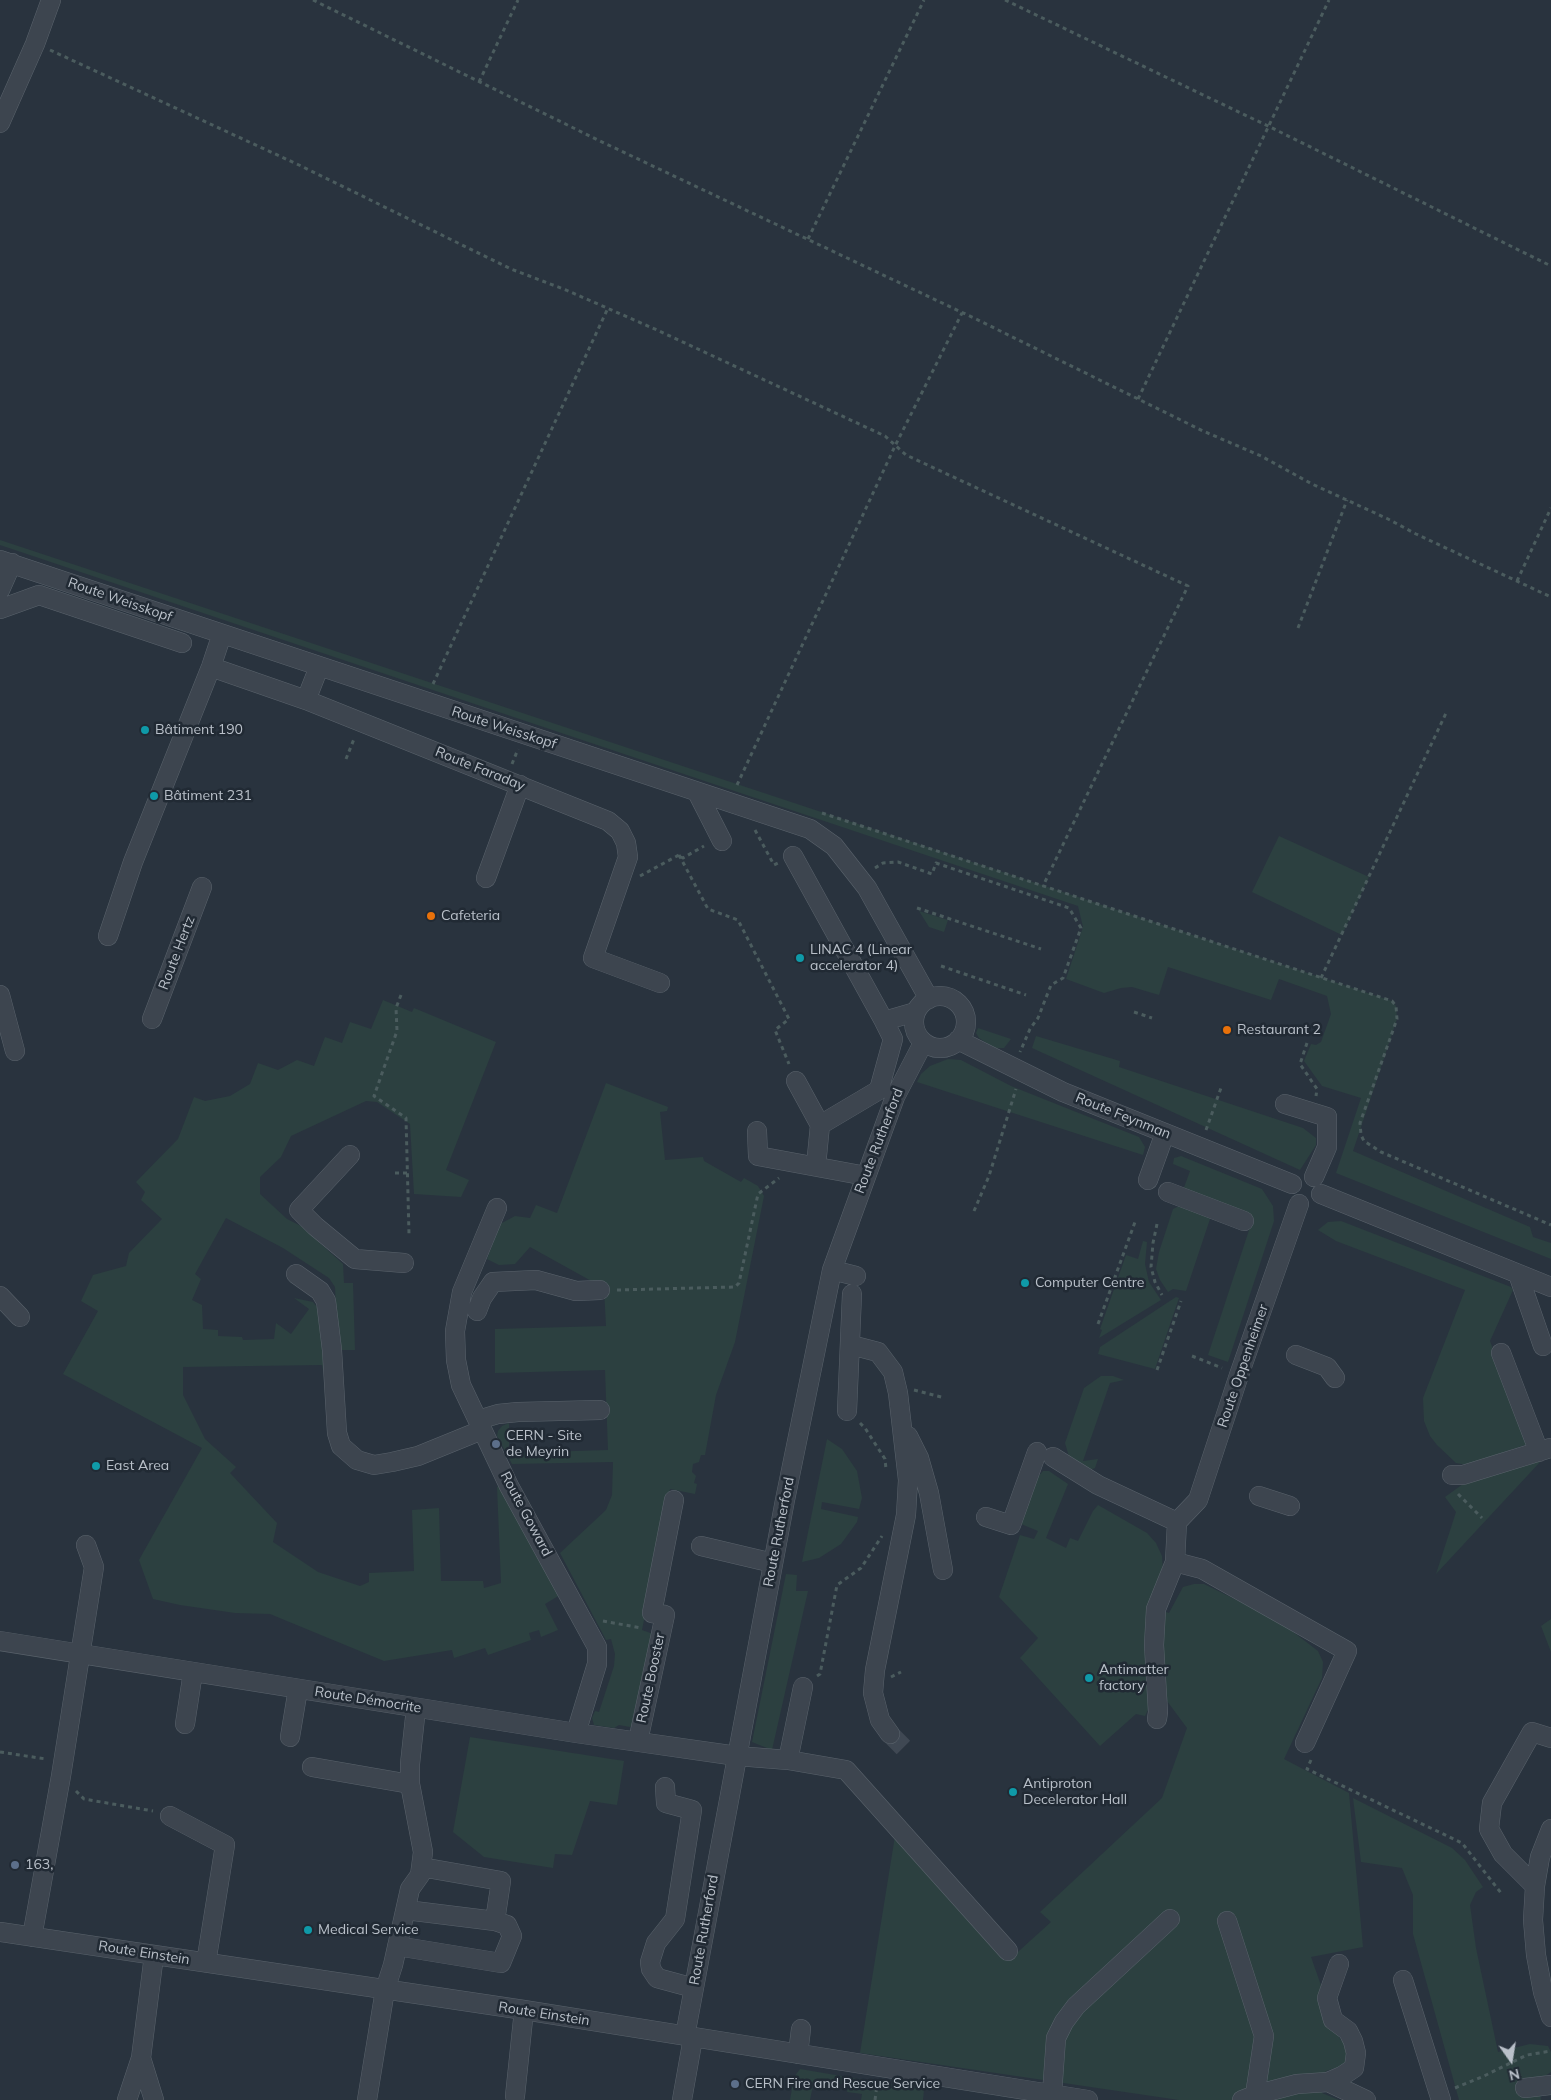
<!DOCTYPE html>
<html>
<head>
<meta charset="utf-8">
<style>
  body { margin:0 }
  #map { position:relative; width:1551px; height:2100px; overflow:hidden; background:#29333e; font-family:Mulish,sans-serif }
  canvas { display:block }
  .north { position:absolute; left:1486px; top:2035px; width:50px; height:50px; -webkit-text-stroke:4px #212a34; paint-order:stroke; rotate:167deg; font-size:14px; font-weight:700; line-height:20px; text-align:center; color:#b9c0c9 }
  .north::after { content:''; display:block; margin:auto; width:18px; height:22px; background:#b9c0c9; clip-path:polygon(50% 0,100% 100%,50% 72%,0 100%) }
</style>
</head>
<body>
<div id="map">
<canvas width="1551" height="2100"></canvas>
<div class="north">N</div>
</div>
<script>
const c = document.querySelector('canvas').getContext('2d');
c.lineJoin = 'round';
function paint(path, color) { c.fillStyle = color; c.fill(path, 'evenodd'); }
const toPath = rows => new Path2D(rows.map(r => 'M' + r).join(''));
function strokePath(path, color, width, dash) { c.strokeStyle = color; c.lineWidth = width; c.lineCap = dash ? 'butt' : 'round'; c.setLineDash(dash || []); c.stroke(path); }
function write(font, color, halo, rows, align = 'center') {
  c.font = font + ' Mulish,sans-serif'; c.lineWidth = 5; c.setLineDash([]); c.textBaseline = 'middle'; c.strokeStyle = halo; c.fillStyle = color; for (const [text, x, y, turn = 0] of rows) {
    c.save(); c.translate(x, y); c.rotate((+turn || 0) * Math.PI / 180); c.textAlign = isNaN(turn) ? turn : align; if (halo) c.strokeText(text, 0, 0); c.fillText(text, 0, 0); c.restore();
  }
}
paint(toPath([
  [0,540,1392,1001,1396,1006,1397,1019,1353,1151,1530,1227,1533,1237,1551,1243,1551,1259,1336,1173,1361,1098,1322,1086,1304,1061,1311,1044,1316,1045,1321,1042,1331,1014,1327,996,1279,979,1271,1000,1168,967,1159,995,1132,987,1121,988,1104,993,1066,979,1083,927,1078,906,0,545],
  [1279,836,1369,877,1342,935,1252,892],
  [919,911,948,920,944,932,929,927],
  [383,1000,412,1012,414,1008,496,1042,446,1170,469,1180,461,1197,414,1194,410,1124,377,1102,366,1101,291,1136,281,1157,260,1177,260,1194,287,1219,301,1226,343,1264,344,1283,353,1283,355,1350,338,1350,335,1287,329,1278,283,1248,226,1218,195,1274,201,1279,192,1300,202,1305,203,1329,218,1330,218,1336,242,1337,243,1340,274,1339,276,1323,291,1334,309,1309,294,1298,313,1302,322,1313,327,1373,323,1370,322,1365,183,1367,183,1395,205,1439,236,1467,230,1473,277,1523,273,1542,318,1572,360,1586,369,1582,369,1573,414,1571,412,1510,439,1508,441,1581,483,1581,484,1588,501,1583,497,1487,501,1485,560,1595,545,1604,558,1630,541,1637,539,1630,529,1633,531,1640,488,1655,485,1648,454,1658,452,1650,384,1661,270,1614,235,1613,180,1605,153,1599,139,1560,202,1448,63,1374,98,1311,81,1301,93,1275,126,1266,129,1253,162,1219,141,1200,145,1192,136,1182,178,1139,194,1097,205,1101,230,1096,250,1084,258,1063,278,1070,297,1060,314,1066,325,1037,342,1043,350,1022,371,1029],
  [978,1028,1011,1039,1004,1048,994,1048,979,1038,976,1033],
  [1036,1036,1120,1061,1119,1067,1303,1128,1316,1138,1316,1145,1300,1170,1032,1048],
  [948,1059,961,1060,1011,1086,1139,1137,1145,1147,1143,1155,917,1082,921,1074,930,1066],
  [606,1083,668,1107,667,1111,660,1112,665,1160,703,1157,704,1161,741,1182,744,1178,758,1186,764,1196,735,1342,716,1395,705,1455,701,1455,699,1462,693,1464,692,1472,696,1476,694,1483,697,1484,695,1494,670,1489,642,1630,656,1635,635,1725,630,1727,619,1725,614,1728,594,1725,592,1718,595,1711,599,1712,614,1666,615,1654,611,1639,606,1640,560,1553,606,1510,612,1495,613,1462,512,1464,497,1436,498,1431,502,1426,509,1423,509,1453,608,1450,605,1370,495,1373,495,1329,606,1326,604,1288,530,1247,515,1264,499,1265,487,1259,500,1224,515,1216,530,1218,536,1205,557,1213],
  [1181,1156,1262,1189,1273,1206,1274,1221,1228,1362,1208,1355,1253,1218,1182,1193,1190,1171,1173,1164,1174,1158],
  [1179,1206,1211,1216,1186,1291,1173,1289,1168,1292,1160,1280,1156,1269,1159,1252,1173,1209],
  [1341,1221,1511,1287,1513,1290,1490,1341,1528,1444,1467,1465,1456,1463,1437,1445,1430,1436,1424,1421,1423,1398,1465,1290,1336,1241,1318,1230,1328,1222],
  [1143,1241,1147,1242,1145,1264,1149,1282,1161,1300,1099,1338,1102,1330,1100,1329,1126,1255,1138,1259],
  [1176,1297,1179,1298,1155,1369,1098,1354,1100,1347],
  [1101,1376,1113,1376,1124,1380,1110,1383,1083,1461,1098,1459,1095,1468,1090,1470,1070,1460,1065,1443,1084,1388],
  [827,1439,842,1449,857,1471,862,1498,859,1509,822,1502,821,1509,858,1517,857,1522,841,1544,819,1558,802,1562],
  [1540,1458,1541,1461,1436,1574,1456,1512,1445,1497,1463,1484],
  [1043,1471,1049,1471,1068,1484,1046,1538,1066,1548,1070,1538,1078,1541,1093,1511,1098,1505,1147,1533,1156,1543,1162,1556,1163,1571,1151,1607,1169,1613,1183,1587,1194,1584,1204,1584,1279,1621,1318,1651,1323,1662,1322,1678,1284,1759,1349,1793,1363,1947,1311,1957,1340,2039,1348,2047,1351,2063,1326,2071,1322,2093,1339,2100,1179,2100,860,2053,895,1836,1009,1960,1051,1922,1040,1912,1162,1798,1187,1728,1167,1701,1149,1708,1145,1716,1136,1714,1100,1746,1020,1658,1038,1638,999,1597,1020,1535,1034,1539,1038,1531,1021,1524,1036,1479],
  [786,1574,797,1575,796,1591,808,1591,772,1750,752,1742],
  [1551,1619,1551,1652,1541,1626],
  [470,1737,624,1761,617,1805,590,1801,572,1855,555,1854,553,1868,484,1857,453,1832],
  [1353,1798,1452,1848,1465,1860,1483,1887,1476,1892,1470,1905,1476,1948,1498,2052,1530,2044,1548,2046,1551,2052,1551,2072,1539,2080,1541,2100,1459,2100,1413,1934,1413,1895,1402,1868,1361,1862],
  [800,2069,924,2090,923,2100,861,2100,862,2094,847,2092,848,2085,814,2080,810,2100,790,2100,794,2077]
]), '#2c4040');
strokePath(toPath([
  [890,1734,905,1749]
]), '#3f4853', 19, [19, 9]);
const minor = toPath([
  [0,123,35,44,51,0],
  [0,560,810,829,834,846,867,888,929,999],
  [0,590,12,563],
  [0,609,39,595,182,643],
  [211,667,306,700,608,821,620,831,626,843,628,857,593,958,660,983],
  [306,700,319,667],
  [697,792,722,841],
  [793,856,884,1021,915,1012],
  [486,878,520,785],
  [108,936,133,862,211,667,222,634],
  [0,995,15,1051],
  '914 1022a26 26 0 1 1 52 0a26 26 0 1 1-52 0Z',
  [152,1019,202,887],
  [958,1040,1063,1092,1292,1184],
  [796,1081,820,1125],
  [1285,1104,1327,1117,1327,1147,1314,1177],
  [757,1131,758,1156,866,1176],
  [350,1155,299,1210,315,1226,355,1259,404,1263],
  [816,1166,820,1125,879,1090,893,1039,884,1021],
  [1148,1180,1165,1133],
  [1168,1192,1244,1221],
  [1321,1194,1551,1287],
  [497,1208,462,1292,455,1331,456,1360,461,1385,509,1486,597,1647,597,1664,576,1733],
  [832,1270,856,1276],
  [296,1274,320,1291,326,1301,332,1350,337,1433,341,1446,357,1460,374,1465,392,1462,418,1456,482,1430],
  [1518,1274,1543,1346],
  [0,1296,20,1317],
  [477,1311,482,1298,493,1282,536,1280,576,1291,600,1290],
  [851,1345,878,1352,893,1372,898,1393,908,1480,906,1515,875,1670,873,1693,880,1720,890,1734],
  [1501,1353,1539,1452],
  [1296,1355,1327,1367,1335,1378],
  [847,1411,852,1294],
  [478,1420,498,1414,518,1412,600,1410],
  [908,1436,919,1458,929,1493,943,1570],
  [1053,1457,1098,1485,1177,1522],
  [1452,1475,1463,1475,1550,1448],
  [1259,1496,1290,1506],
  [986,1517,1011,1525,1037,1452],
  [1177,1522,1198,1500,1239,1375,1299,1204],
  [701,1546,773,1563],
  [1175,1562,1202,1569,1347,1651,1305,1743],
  [0,1641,576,1733,737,1756,788,1760,846,1770,1008,1951],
  [1157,1719,1158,1712,1154,1645,1156,1609,1175,1562,1177,1522],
  [185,1724,193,1672],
  [290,1737,298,1689],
  [638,1741,665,1615,652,1613,674,1500],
  [788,1760,803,1687],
  [312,1767,410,1784],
  [665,1787,666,1803,692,1810,675,1919,656,1943,650,1962,651,1969,657,1978,694,1988],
  [170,1816,225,1845,206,1963],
  [1551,1829,1540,1857,1535,1886,1533,1920,1536,1955,1543,1992,1551,2017],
  [1535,1886,1503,1854,1489,1829,1492,1803,1532,1732,1551,1738],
  [406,1910,495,1921,501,1881,421,1867],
  [1227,1921,1264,2036,1255,2095,1242,2100],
  [0,1932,524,2010,1088,2100],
  [32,1937,61,1776,94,1567,86,1545],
  [397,1946,501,1963,512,1936,507,1925,495,1921],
  [154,1955,141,2058,154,2100],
  [1403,1980,1441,2100],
  [685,2036,785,1500,832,1270,895,1097,920,1049,925,1044],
  [798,2054,801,2029],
  [1328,2082,1342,2076,1354,2068,1356,2053,1353,2041,1348,2031,1333,2020,1327,1998,1339,1964],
  [1525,2088,1551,2085],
  [1052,2094,1056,2038,1064,2022,1076,2006,1170,1919],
  [1255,2095,1297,2084,1328,2082,1366,2100],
  [515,2096,524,2010],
  [127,2100,141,2058],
  [367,2100,385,1990,393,1965,410,1889,420,1875,423,1852,410,1784,410,1764,416,1708],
  [682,2100,693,2038]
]);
strokePath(minor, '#5a636c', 20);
strokePath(toPath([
  [313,0,600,141,976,319,1203,431,1261,456,1312,484,1388,519,1416,534,1551,597],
  [1005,0,1268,126,1551,266],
  [50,50,299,165,511,269,566,290,657,330,885,436,906,455,1188,586,1043,886],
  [479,82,518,0],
  [808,239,924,0],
  [1138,399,1329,0],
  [1517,581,1551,508],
  [1298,628,1347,500],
  [433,684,608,308],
  [346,759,354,739],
  [512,764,518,749],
  [737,785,895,446,962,313],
  [822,813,1392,1001,1396,1006,1397,1019,1360,1123,1361,1135,1364,1141,1381,1152,1551,1225],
  [755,830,774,865,778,863],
  [679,855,708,909,738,920,789,1019,775,1030,789,1064],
  [681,857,683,858,704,846],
  [875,868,883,863,898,862,932,874,936,863,1069,908,1081,928,1063,978,1051,985,1038,1018,1030,1029,1020,1052],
  [640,876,679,855],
  [917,908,1041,949],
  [941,966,1026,995],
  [1321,978,1447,711],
  [401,995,396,1008,397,1031,374,1096,406,1118,409,1234],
  [1134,1012,1152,1018],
  [1307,1043,1300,1064,1317,1089,1316,1096],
  [1206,1130,1221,1088],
  [395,1173,408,1173],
  [974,1211,989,1176,1016,1089],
  [1157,1224,1153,1243,1151,1267,1155,1282,1162,1295],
  [617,1290,735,1287,739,1283,758,1194,779,1178],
  [1098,1324,1135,1222],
  [1192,1356,1222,1368],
  [1157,1370,1181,1301],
  [914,1390,945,1398],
  [860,1423,865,1428,885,1459,886,1469],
  [1458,1494,1482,1518],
  [603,1621,641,1628],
  [817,1676,820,1674,837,1585,861,1568,882,1536],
  [891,1677,901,1672],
  [0,1752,46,1759],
  [1311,1760,1307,1769,1462,1843,1501,1893],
  [76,1791,84,1799,153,1811],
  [1455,2088,1484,2076,1527,2055,1551,2051],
  [875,2100,877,2085]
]), '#4b5c5e', 3, [4, 4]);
strokePath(minor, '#3d454f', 19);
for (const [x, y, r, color] of [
  [145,730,5,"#0f9aa8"],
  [154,796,5,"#0f9aa8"],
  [431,916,5,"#e8710a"],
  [800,958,5,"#0f9aa8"],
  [1227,1030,5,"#e8710a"],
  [1025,1283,5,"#0f9aa8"],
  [496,1444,5,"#5c6f8a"],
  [96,1466,5,"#0f9aa8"],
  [1089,1678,5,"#0f9aa8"],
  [1013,1792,5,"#0f9aa8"],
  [15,1865,5,"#5c6f8a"],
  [308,1930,5,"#0f9aa8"],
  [735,2084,5,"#5c6f8a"]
]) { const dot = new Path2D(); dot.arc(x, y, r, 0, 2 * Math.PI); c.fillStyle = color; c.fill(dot); strokePath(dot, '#212a34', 2); }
write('14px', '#b9c0c9', '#212a34', [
  ["Route Weisskopf",120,600,19],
  ["Route Weisskopf",504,728,18],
  ["Route Faraday",480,769,22],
  ["Route Hertz",177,953,-69],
  ["Route Feynman",1123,1116,22],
  ["Route Rutherford",879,1141,-69],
  ["Route Oppenheimer",1243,1366,-71],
  ["Route Goward",526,1514,62],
  ["Route Rutherford",779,1532,-79],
  ["Route Booster",651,1678,-78],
  ["Route Démocrite",368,1700,9],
  ["Route Rutherford",704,1930,-80],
  ["Route Einstein",144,1953,9],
  ["Route Einstein",544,2014,9]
]);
write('14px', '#b9c0c9', '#212a34', [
  ["Bâtiment 190",155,730],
  ["Bâtiment 231",164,796],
  ["Cafeteria",441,916],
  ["LINAC 4 (Linear",810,950],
  ["accelerator 4)",810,966],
  ["Restaurant 2",1237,1030],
  ["Computer Centre",1035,1283],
  ["CERN - Site",506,1436],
  ["de Meyrin",506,1452],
  ["East Area",106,1466],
  ["Antimatter",1099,1670],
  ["factory",1099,1686],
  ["Antiproton",1023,1784],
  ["Decelerator Hall",1023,1800],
  ["163,",25,1865],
  ["Medical Service",318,1930],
  ["CERN Fire and Rescue Service",745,2084]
], 'left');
</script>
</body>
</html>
